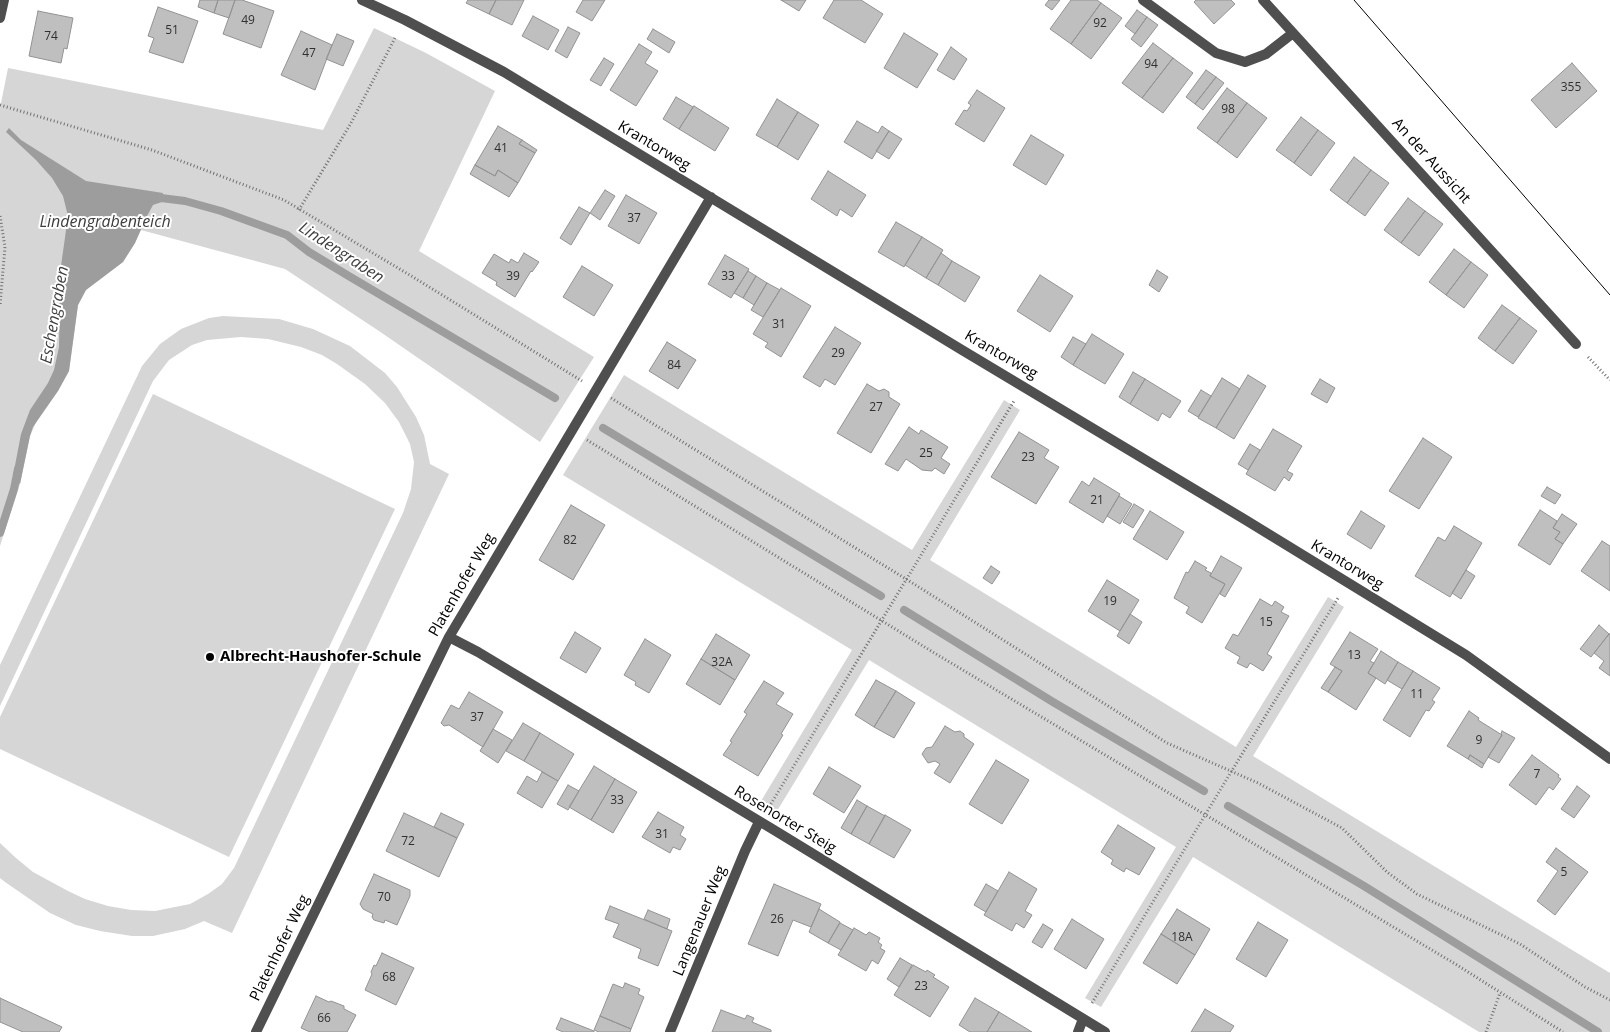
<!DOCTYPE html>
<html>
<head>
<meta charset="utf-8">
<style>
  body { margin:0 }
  canvas { display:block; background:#fff }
</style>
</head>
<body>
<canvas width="1610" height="1032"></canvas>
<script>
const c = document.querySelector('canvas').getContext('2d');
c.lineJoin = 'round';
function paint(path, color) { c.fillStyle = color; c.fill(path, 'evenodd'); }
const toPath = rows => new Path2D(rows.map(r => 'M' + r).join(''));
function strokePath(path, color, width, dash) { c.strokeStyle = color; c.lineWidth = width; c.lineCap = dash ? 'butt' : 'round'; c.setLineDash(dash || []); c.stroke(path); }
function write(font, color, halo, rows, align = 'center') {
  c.font = font + ' "Open Sans",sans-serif'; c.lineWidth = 4; c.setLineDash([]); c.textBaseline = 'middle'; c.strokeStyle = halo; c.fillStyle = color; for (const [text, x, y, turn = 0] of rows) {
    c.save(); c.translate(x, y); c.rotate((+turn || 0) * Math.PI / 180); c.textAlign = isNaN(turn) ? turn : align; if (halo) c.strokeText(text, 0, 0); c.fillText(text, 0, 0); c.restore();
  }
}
paint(toPath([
  [374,28,426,53,495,91,419,251,594,357,540,442,379,331,285,269,141,230,135,243,123,262,86,290,78,305,69,371,58,391,38,418,30,436,20,484,0,546,0,108,8,68,323,130],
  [223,316,279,319,313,329,350,346,385,373,397,387,416,417,424,435,430,464,449,474,232,933,204,921,185,929,153,936,132,936,100,931,76,925,50,913,5,882,0,878,0,843,16,858,33,872,68,891,85,899,108,906,131,910,155,911,190,904,208,894,222,884,234,868,403,513,411,489,414,462,410,444,399,422,385,403,365,384,337,364,322,355,301,347,268,339,241,337,207,340,192,345,169,360,153,381,0,706,0,665,142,366,160,344,181,329,209,318],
  [624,375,912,550,1004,400,1020,410,930,560,1236,747,1328,597,1344,607,1253,756,1610,973,1610,1032,1479,1032,1193,857,1101,1007,1085,998,1176,847,869,660,777,811,761,801,852,650,563,475],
  [153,394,395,509,229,857,0,749,0,717]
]), '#d6d6d6');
paint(toPath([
  [9,128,21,140,86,181,163,193,162,202,153,205,147,216,135,243,123,262,86,290,78,305,69,371,58,391,33,427,30,436,20,484,13,476,21,434,30,410,48,383,54,370,59,347,60,273,68,216,63,196,52,178,36,160,6,132]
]), '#9d9d9d');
strokePath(toPath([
  [153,197,185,201,221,211,287,235,309,252,347,275,555,398],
  [603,428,881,596],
  [0,533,14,489,18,469],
  [904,610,1053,702,1204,791],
  [1228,806,1364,886,1598,1032]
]), '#9d9d9d', 8);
const building = toPath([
  [200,0,218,0,214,13,198,7,200,0],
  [218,0,235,0,229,18,214,13,218,0],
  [235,0,242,0,274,11,261,48,223,34,235,0],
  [468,0,496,0,489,14,466,3,468,0],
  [496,0,524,0,512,25,489,14,496,0],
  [583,0,605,0,592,21,576,12,583,0],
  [781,0,806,0,799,11,781,0],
  [834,0,861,0,883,14,865,43,823,18,834,0],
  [1049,0,1060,0,1052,10,1045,5,1049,0],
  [1071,0,1097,0,1101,3,1071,44,1050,29,1071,0],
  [1196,0,1231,0,1235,4,1214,24,1194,2,1196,0],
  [1101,3,1122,18,1091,59,1071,44,1101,3],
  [158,7,198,21,183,63,149,52,154,38,148,36,158,7],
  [1137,10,1147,17,1135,34,1125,26,1137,10],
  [38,11,73,18,67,49,64,48,61,63,29,56,38,11],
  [533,16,559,30,548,50,522,36,533,16],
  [1147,17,1158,25,1141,47,1131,39,1147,17],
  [568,27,580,33,567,58,555,51,568,27],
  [653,29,675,42,669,53,647,39,653,29],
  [301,31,332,45,315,90,281,75,301,31],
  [904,33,938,54,917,88,884,68,904,33],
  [337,34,354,41,343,66,326,59,337,34],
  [1153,43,1173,58,1142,98,1122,83,1153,43],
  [639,44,652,52,645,63,658,71,636,106,610,90,639,44],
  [951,47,967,59,954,80,937,70,951,47],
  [604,58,614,64,601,86,590,80,604,58],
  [1173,58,1193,73,1163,113,1142,98,1173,58],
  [1572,63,1597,91,1556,128,1531,100,1572,63],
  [1206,70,1216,77,1195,104,1186,97,1206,70],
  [1216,77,1224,83,1203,110,1195,104,1216,77],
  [1227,88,1247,103,1217,143,1197,128,1227,88],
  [977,90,1005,108,984,142,955,124,964,110,967,111,971,105,968,103,977,90],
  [676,97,693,107,679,129,663,119,676,97],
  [777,99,798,112,777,147,756,135,777,99],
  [1247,103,1267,118,1237,158,1217,143,1247,103],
  [694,106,729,128,715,151,679,129,694,106],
  [798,112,819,125,798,160,777,147,798,112],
  [1301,117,1318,130,1294,163,1276,150,1301,117],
  [857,121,878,133,882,126,889,131,872,159,844,142,857,121],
  [498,126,522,140,519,144,535,153,518,183,498,170,495,176,475,165,498,126],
  [1318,130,1335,143,1311,176,1294,163,1318,130],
  [889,131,902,139,889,159,876,151,889,131],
  [1031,135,1064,155,1046,185,1013,165,1031,135],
  [522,140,537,150,535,153,519,144,522,140],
  [1354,157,1371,170,1347,203,1330,190,1354,157],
  [475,165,495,176,498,170,518,183,509,197,470,174,475,165],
  [1371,170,1389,183,1365,216,1347,203,1371,170],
  [828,171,866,195,852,217,840,209,837,216,811,199,828,171],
  [605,190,615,196,600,220,590,213,605,190],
  [626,195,657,213,639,244,608,226,626,195],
  [1408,198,1425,211,1401,243,1384,230,1408,198],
  [579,207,590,213,571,245,560,238,579,207],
  [1425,211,1443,224,1419,256,1401,243,1425,211],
  [896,222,922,237,904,267,878,252,896,222],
  [922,237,943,250,926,278,905,265,922,237],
  [1454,249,1471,262,1446,295,1429,282,1454,249],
  [524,253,539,262,532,272,531,271,515,297,496,285,497,282,482,273,494,254,509,263,511,259,518,263,524,253],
  [941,253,952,261,938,285,926,278,941,253],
  [725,255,749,269,731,298,708,284,725,255],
  [952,261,980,277,965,302,938,285,952,261],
  [1471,262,1488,275,1464,308,1446,295,1471,262],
  [582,266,613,285,594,316,563,297,582,266],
  [1157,270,1168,277,1159,292,1149,285,1157,270],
  [748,271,756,276,743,298,734,293,748,271],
  [1040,275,1073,296,1050,332,1017,311,1040,275],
  [756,276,767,283,754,305,743,298,756,276],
  [767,283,780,290,763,317,751,310,767,283],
  [781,288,811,306,781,357,765,347,768,343,753,334,781,288],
  [1502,305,1520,318,1495,351,1478,338,1502,305],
  [1520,318,1537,331,1513,364,1495,351,1520,318],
  [835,327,861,343,835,385,825,379,820,387,803,377,835,327],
  [1092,334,1124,354,1105,384,1073,365,1092,334],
  [1073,337,1086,344,1073,365,1061,357,1073,337],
  [667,342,696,360,678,389,649,371,667,342],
  [1133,372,1145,379,1130,404,1119,397,1133,372],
  [1248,375,1266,386,1234,439,1216,428,1248,375],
  [1222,378,1240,389,1216,428,1198,418,1222,378],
  [1145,379,1181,401,1170,418,1162,413,1158,421,1130,404,1145,379],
  [1320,379,1335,388,1327,403,1311,394,1320,379],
  [867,384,879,391,884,389,889,392,889,397,900,404,871,453,837,433,867,384],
  [1201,390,1211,396,1198,417,1188,411,1201,390],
  [909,427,919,434,921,430,948,447,941,458,950,464,944,474,935,468,932,471,922,470,906,459,898,471,885,464,909,427],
  [1273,429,1302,446,1287,471,1293,474,1289,481,1284,477,1275,491,1246,474,1273,429],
  [1019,432,1049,450,1044,458,1059,467,1036,504,991,477,1019,432],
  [1423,438,1452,457,1419,509,1389,491,1423,438],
  [1250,444,1260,450,1248,470,1238,464,1250,444],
  [1094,478,1120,494,1103,523,1069,502,1082,481,1089,486,1094,478],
  [1547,487,1561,495,1555,504,1541,496,1547,487],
  [1119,496,1132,504,1120,524,1107,516,1119,496],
  [1134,504,1144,510,1133,528,1123,522,1134,504],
  [571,505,605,525,573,580,539,560,571,505],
  [1540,510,1557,521,1553,528,1560,532,1555,539,1563,544,1550,565,1518,545,1540,510],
  [1150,511,1184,532,1167,560,1133,539,1150,511],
  [1361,511,1385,526,1371,549,1347,534,1361,511],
  [1562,514,1577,524,1563,544,1555,539,1560,532,1553,528,1562,514],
  [1454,526,1482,543,1450,597,1415,576,1438,537,1445,541,1454,526],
  [1602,541,1610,546,1610,591,1581,571,1602,541],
  [1221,556,1242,568,1225,597,1220,594,1225,584,1210,576,1221,556],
  [1195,561,1207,568,1205,570,1211,573,1210,576,1225,584,1202,623,1186,613,1189,607,1174,598,1186,572,1188,573,1195,561],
  [991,566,1000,572,992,584,983,578,991,566],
  [1466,570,1475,576,1461,599,1452,593,1466,570],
  [1107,580,1139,600,1120,631,1088,611,1107,580],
  [1260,599,1272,606,1275,601,1284,607,1281,612,1289,616,1267,654,1272,657,1263,671,1250,663,1247,668,1237,663,1240,657,1225,648,1233,634,1238,636,1260,599],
  [1130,614,1142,622,1129,644,1117,636,1130,614],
  [1599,625,1609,634,1591,657,1580,649,1599,625],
  [575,632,601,648,586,673,560,658,575,632],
  [1350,632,1378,649,1370,661,1374,663,1368,673,1376,678,1356,710,1328,692,1342,671,1330,664,1350,632],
  [716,634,750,655,735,680,701,659,716,634],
  [1609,634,1610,634,1610,676,1599,668,1604,661,1594,653,1609,634],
  [645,639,671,655,649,693,635,685,636,682,624,675,645,639],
  [1381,651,1398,662,1385,684,1368,673,1381,651],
  [701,659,735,680,720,705,686,684,701,659],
  [1398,662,1413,671,1402,689,1387,680,1398,662],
  [1335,667,1342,671,1328,692,1321,688,1335,667],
  [1413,671,1440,688,1432,700,1435,702,1429,711,1426,710,1410,737,1383,720,1413,671],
  [876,680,896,691,874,727,855,715,876,680],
  [764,681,784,693,776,704,793,714,781,734,783,735,758,776,723,755,732,742,730,741,747,714,744,712,764,681],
  [896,691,915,703,894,738,874,727,896,691],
  [469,692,503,712,483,747,449,725,444,726,441,723,451,705,459,709,469,692],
  [1469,711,1479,718,1478,720,1502,735,1484,764,1470,755,1468,759,1447,746,1469,711],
  [523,723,540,733,524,761,506,751,523,723],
  [945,726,955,732,960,731,964,734,964,737,974,744,950,783,934,773,940,764,935,761,928,763,922,754,926,748,932,747,945,726],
  [493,729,512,740,498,763,480,751,493,729],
  [1502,731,1515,738,1499,763,1488,757,1502,735,1501,734,1502,731],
  [540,733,574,754,558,781,524,761,540,733],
  [1470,755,1484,764,1482,768,1468,759,1470,755],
  [1532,755,1559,775,1558,777,1561,779,1553,790,1549,787,1536,805,1509,785,1532,755],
  [996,760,1029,780,1002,824,969,804,996,760],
  [594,766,615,779,591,820,569,807,594,766],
  [829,767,861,786,844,813,813,794,829,767],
  [542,772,558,781,542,808,517,793,527,776,537,782,542,772],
  [615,779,637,792,613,833,591,820,615,779],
  [568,785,579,791,568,810,557,804,568,785],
  [1577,786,1590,796,1574,818,1561,809,1577,786],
  [857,800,867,806,851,834,841,828,857,800],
  [867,806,885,816,869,844,851,834,867,806],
  [658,812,684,827,680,835,686,839,680,850,673,847,670,853,642,837,658,812],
  [404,813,457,838,439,877,386,851,404,813],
  [441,813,464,824,457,838,434,827,441,813],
  [885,815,911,830,894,858,869,844,885,815],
  [1118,825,1155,848,1139,875,1126,868,1124,872,1111,864,1113,860,1101,852,1118,825],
  [1556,848,1588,872,1555,915,1537,901,1558,871,1546,862,1556,848],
  [1009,872,1037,889,1025,911,1032,915,1024,928,1016,923,1012,931,984,915,1009,872],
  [374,874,410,890,410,896,397,925,385,920,384,923,374,920,372,917,373,914,363,909,360,904,374,874],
  [774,884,821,904,811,927,793,920,778,956,748,944,774,884],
  [986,884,998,891,986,912,974,905,986,884],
  [610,906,672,931,658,966,638,958,641,949,613,937,619,924,605,919,610,906],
  [819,909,840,922,828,943,809,932,819,909],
  [1177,909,1210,929,1195,955,1161,934,1177,909],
  [648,910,670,919,667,929,644,919,648,910],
  [1072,919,1104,939,1086,969,1054,949,1072,919],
  [1258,922,1288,940,1266,977,1236,959,1258,922],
  [840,923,853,930,841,950,828,943,840,923],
  [1043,924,1053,930,1042,948,1032,942,1043,924],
  [854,928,866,935,869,932,880,938,878,942,882,945,880,948,885,951,878,964,872,960,866,971,838,955,854,928],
  [1161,934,1195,955,1177,984,1143,963,1161,934],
  [382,953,414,968,396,1005,365,990,372,974,371,972,374,965,376,966,382,953],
  [900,958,912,965,899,987,887,979,900,958],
  [913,965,926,972,927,970,935,975,933,977,949,987,930,1017,894,995,913,965],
  [625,983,640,989,638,994,644,997,631,1029,600,1016,613,984,623,988,625,983],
  [316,996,329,1002,331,1001,344,1006,344,1009,356,1015,347,1032,310,1032,301,1028,316,996],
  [0,998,62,1027,59,1032,23,1032,0,1022,0,998],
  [975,998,999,1012,987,1032,970,1032,959,1025,975,998],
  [1205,1009,1234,1026,1230,1032,1191,1032,1205,1009],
  [721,1010,745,1019,747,1015,754,1018,752,1022,771,1030,771,1032,712,1032,721,1010],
  [999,1012,1032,1032,987,1032,999,1012],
  [600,1016,631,1029,630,1032,599,1032,594,1030,600,1016],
  [561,1018,594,1031,594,1032,563,1032,556,1029,561,1018]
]);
paint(building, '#bfbfbf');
strokePath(building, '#939393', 1);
strokePath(toPath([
  [0,105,152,150,284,200,408,274,582,381],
  [299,210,351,123,396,36],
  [0,216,5,247,0,305],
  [1588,357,1610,380],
  [611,398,906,579,1167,743,1258,783,1342,828,1387,872,1417,894,1520,944,1585,987,1610,1000],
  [587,440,936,654,1457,965,1563,1032],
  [769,807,1014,401],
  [1092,1003,1231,772,1338,598],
  [1486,1032,1500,993]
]), '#717171', 3, [1, 2.5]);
strokePath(toPath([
  [1143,0,1216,53,1245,62,1266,54,1293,33],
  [1263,0,1576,344]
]), '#4f4f4f', 10);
strokePath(toPath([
  [362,0,405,20,504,72,962,350,1244,519,1466,655,1610,759],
  [0,18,4,0],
  [449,637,478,652,774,830,1105,1032],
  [256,1032,449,637,711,197],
  [670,1032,745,851,759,822],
  [1078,1032,1083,1019]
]), '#4f4f4f', 10);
strokePath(toPath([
  [1354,0,1610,295]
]), '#000', 1);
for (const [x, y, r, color] of [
  [210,657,5,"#000"]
]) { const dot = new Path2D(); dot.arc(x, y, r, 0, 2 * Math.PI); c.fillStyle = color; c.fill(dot); strokePath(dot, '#fff', 2); }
write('12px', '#303030', null, [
  ["49",248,21],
  ["92",1100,24],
  ["51",172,31],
  ["74",51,37],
  ["47",309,54],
  ["94",1151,65],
  ["355",1571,88],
  ["98",1228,110],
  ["41",501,149],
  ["37",634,219],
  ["39",513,277],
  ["33",728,277],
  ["31",779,325],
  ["29",838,354],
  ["84",674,366],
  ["27",876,408],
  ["25",926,454],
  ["23",1028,458],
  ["21",1097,501],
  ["82",570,541],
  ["19",1110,602],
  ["15",1266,623],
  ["13",1354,656],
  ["32A",722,663],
  ["11",1417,695],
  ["37",477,718],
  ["9",1479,741],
  ["7",1537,775],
  ["33",617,801],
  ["31",662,835],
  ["72",408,842],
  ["5",1564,873],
  ["70",384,898],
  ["26",777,920],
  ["18A",1182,938],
  ["68",389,978],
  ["23",921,987],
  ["66",324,1019]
]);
write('15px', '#000', '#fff', [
  ["Krantorweg",654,146,31],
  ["An der Aussicht",1431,161,48],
  ["Krantorweg",1001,355,30],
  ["Krantorweg",1347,565,31],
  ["Platenhofer Weg",462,585,-60],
  ["Rosenorter Steig",785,820,31],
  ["Langenauer Weg",700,921,-68],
  ["Platenhofer Weg",280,948,-64]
]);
write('bold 15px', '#000', '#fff', [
  ["Albrecht-Haushofer-Schule",220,657]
], 'left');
write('italic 16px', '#3e3e3e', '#fff', [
  ["Lindengrabenteich",105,222],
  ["Lindengraben",341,253,33],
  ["Eschengraben",55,315,-80]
]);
</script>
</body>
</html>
